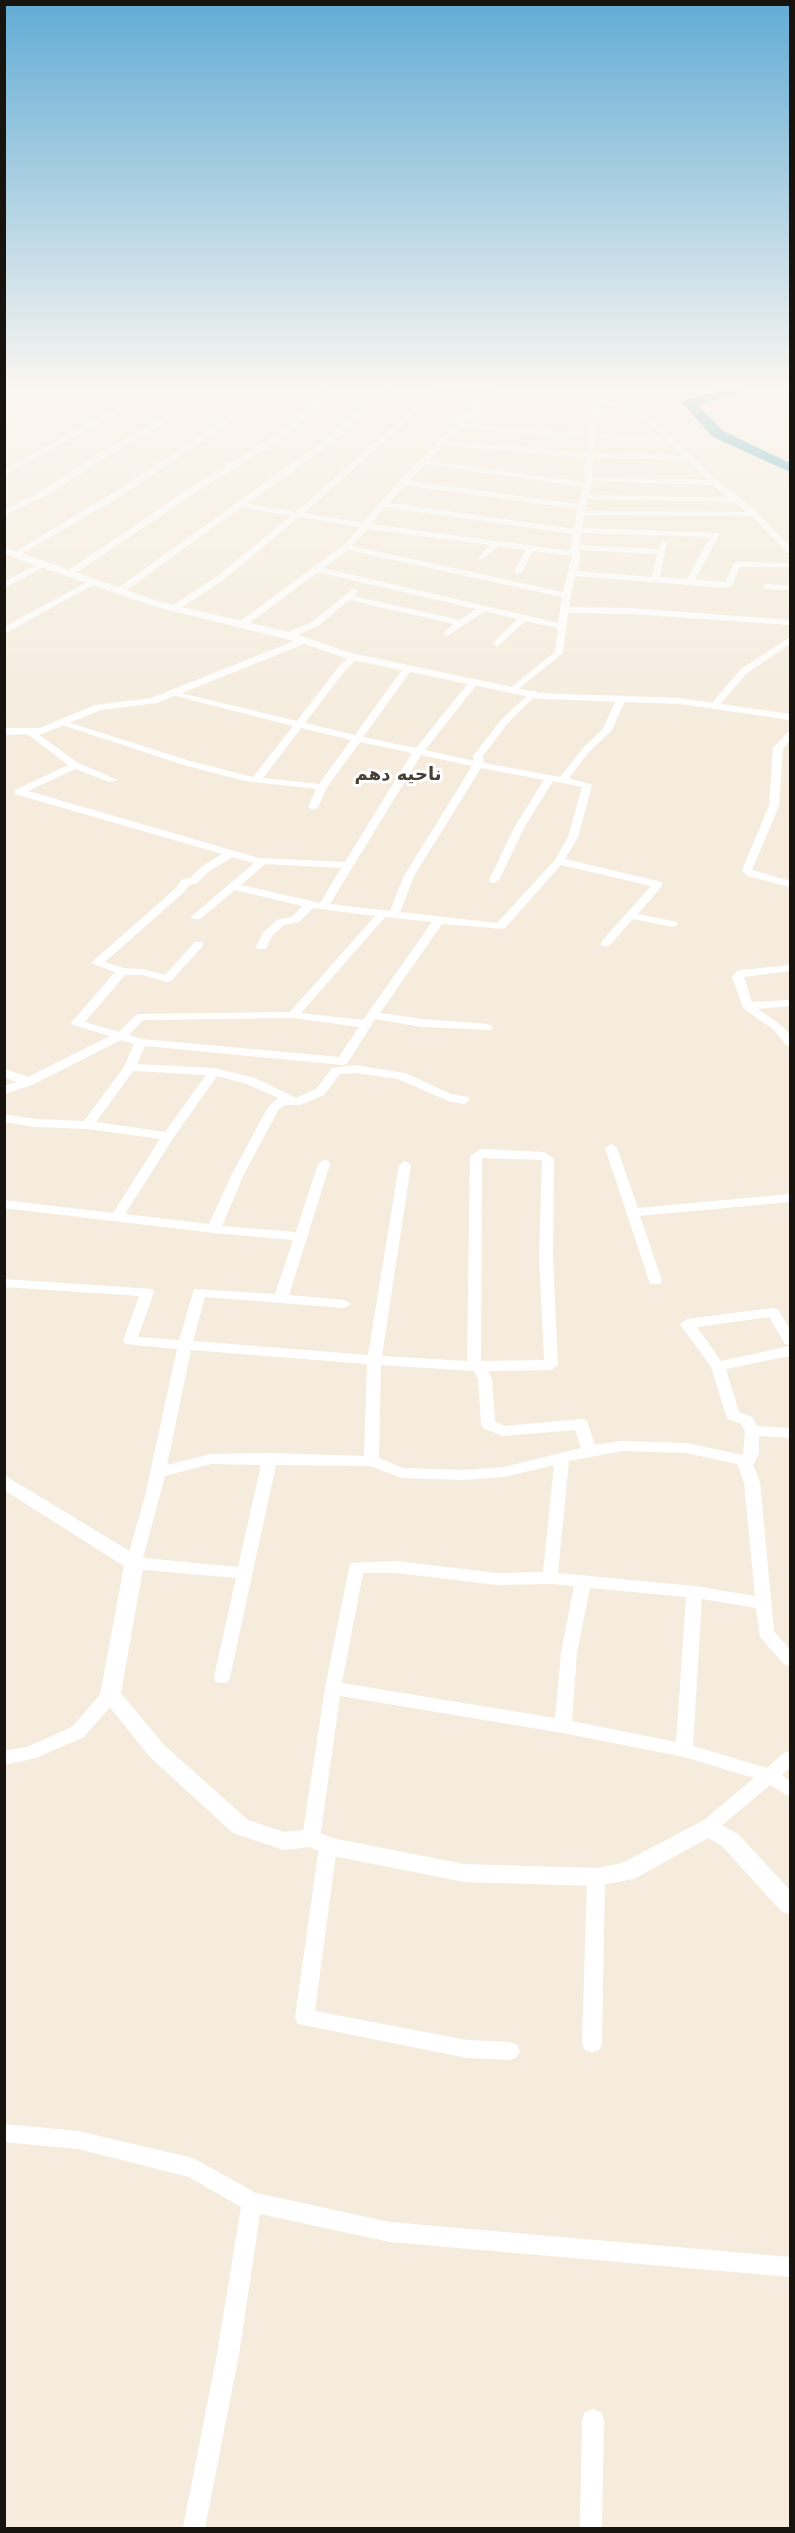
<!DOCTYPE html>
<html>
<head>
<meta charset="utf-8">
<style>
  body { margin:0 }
  #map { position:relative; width:795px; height:2533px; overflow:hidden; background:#f5ecdd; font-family:"DejaVu Sans",sans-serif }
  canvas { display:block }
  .frame { position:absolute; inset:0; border:6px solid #17140f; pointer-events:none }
</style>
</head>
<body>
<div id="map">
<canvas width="795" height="2533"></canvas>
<div class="frame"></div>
</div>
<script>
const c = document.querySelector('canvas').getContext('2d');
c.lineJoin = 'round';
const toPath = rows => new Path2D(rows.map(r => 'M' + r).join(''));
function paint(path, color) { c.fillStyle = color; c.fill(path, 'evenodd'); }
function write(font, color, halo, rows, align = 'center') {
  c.font = font + ' "DejaVu Sans","Noto Sans Arabic",sans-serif'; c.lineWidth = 6; c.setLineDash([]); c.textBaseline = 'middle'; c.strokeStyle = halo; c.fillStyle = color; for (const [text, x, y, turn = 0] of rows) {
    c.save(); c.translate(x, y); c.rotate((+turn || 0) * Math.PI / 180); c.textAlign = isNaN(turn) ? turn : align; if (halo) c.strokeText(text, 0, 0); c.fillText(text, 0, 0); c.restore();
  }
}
paint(toPath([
  [724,390,747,390,698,405,723,431,790,463,790,472,713,437,682,403,684,400,724,390]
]), '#3a9fb8');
paint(toPath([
  [323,390,330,390,288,435,196,492,73,575,67,575,67,571,190,488,282,431,323,390],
  [383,390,390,390,332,443,247,504,296,512,435,390,442,390,304,513,363,523,400,480,485,395,446,390,497,390,496,392,634,403,718,481,757,512,790,547,790,553,787,553,752,516,584,515,582,528,718,533,719,535,695,580,725,582,733,564,737,562,790,563,790,567,740,567,732,585,728,588,575,576,569,607,630,608,790,620,790,625,630,614,568,613,563,653,513,693,510,692,510,688,555,652,558,628,525,621,497,647,493,644,494,642,517,619,485,611,447,636,443,633,454,624,349,600,318,626,292,637,286,637,286,633,312,622,354,588,358,591,353,596,460,620,476,609,318,572,245,626,239,626,239,622,344,545,360,527,299,517,222,581,176,611,170,611,170,607,216,577,291,516,241,507,124,592,118,592,118,588,326,439,383,390],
  [492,396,590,404,588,433,464,424,492,396],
  [597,404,632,407,662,436,595,434,597,404],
  [460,428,588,438,587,453,448,441,460,428],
  [595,438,666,440,682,456,594,453,595,438],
  [444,445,586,458,584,482,428,461,444,445],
  [594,458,687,460,708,480,592,477,594,458],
  [425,464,583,487,578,504,409,481,425,464],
  [592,481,713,485,728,498,588,495,592,481],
  [405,485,577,509,574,529,389,503,405,485],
  [587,499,734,502,746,512,585,511,587,499],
  [385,507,573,534,570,551,371,524,385,507],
  [367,529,490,545,478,558,482,560,498,546,526,550,514,572,518,574,522,572,533,551,572,556,563,592,352,546,367,529],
  [581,533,710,537,687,579,660,577,667,542,661,542,659,549,579,545,581,533],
  [348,550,562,597,558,623,323,568,348,550],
  [579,550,657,554,652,577,577,571,581,554,579,550],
  [118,407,125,409,4,475,4,470,118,407],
  [170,414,177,416,111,454,49,494,4,515,4,510,43,490,105,450,170,414],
  [223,420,230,422,124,494,18,556,11,554,118,490,223,420],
  [42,562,49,564,4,588,4,582,42,562],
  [91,580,98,582,4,634,4,627,91,580],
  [767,584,790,586,790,590,764,589,764,585,767,584],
  [790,637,790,644,747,673,717,708,711,708,711,704,741,669,790,637],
  [351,656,358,658,347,668,305,723,355,735,404,667,407,666,412,669,363,737,416,748,470,681,473,680,478,683,425,750,474,761,473,756,501,720,533,690,538,693,507,724,483,756,484,763,560,777,583,748,603,729,618,696,624,696,626,698,612,730,589,752,569,778,592,785,578,837,565,859,662,882,662,886,638,914,677,922,678,924,673,927,633,919,609,946,601,946,601,942,651,886,561,865,504,929,442,924,380,1013,422,1019,487,1024,491,1026,493,1028,491,1030,422,1027,375,1019,347,1064,343,1065,145,1046,137,1064,214,1068,255,1078,296,1098,316,1089,332,1068,355,1065,405,1073,451,1094,468,1097,470,1100,464,1104,448,1101,398,1079,355,1073,340,1074,324,1095,300,1105,285,1105,279,1109,244,1174,222,1226,296,1232,318,1164,324,1160,329,1161,330,1164,289,1295,344,1300,351,1304,344,1308,205,1297,193,1341,368,1355,399,1165,405,1161,411,1165,382,1356,467,1361,470,1156,481,1149,544,1152,554,1159,553,1257,558,1365,551,1370,488,1371,492,1379,495,1421,504,1426,581,1419,586,1420,588,1424,595,1445,622,1441,686,1443,743,1455,745,1431,741,1424,728,1419,726,1415,711,1367,680,1324,687,1319,773,1308,778,1309,790,1330,790,1345,785,1344,769,1317,697,1327,721,1361,790,1346,790,1356,726,1369,739,1412,752,1417,757,1426,790,1428,790,1438,759,1436,759,1453,753,1465,760,1482,774,1631,790,1650,790,1666,784,1664,760,1637,756,1608,702,1599,693,1746,767,1768,784,1753,790,1751,790,1768,782,1775,790,1781,790,1797,770,1785,714,1832,708,1834,702,1832,699,1827,702,1822,754,1778,684,1757,563,1733,340,1696,320,1838,317,1843,311,1845,305,1843,302,1838,325,1688,350,1563,397,1561,497,1573,543,1572,554,1465,504,1477,463,1480,402,1478,370,1466,276,1465,230,1677,228,1682,222,1683,216,1682,214,1677,236,1578,134,1569,128,1567,126,1563,145,1496,177,1349,125,1344,123,1341,139,1296,4,1287,4,1279,152,1289,154,1292,138,1337,179,1340,194,1289,275,1294,293,1240,214,1233,4,1208,4,1200,113,1213,160,1139,88,1129,35,1127,4,1122,4,1114,35,1119,84,1121,124,1067,134,1044,121,1040,32,1085,4,1094,4,1086,17,1082,4,1077,4,1069,28,1077,110,1036,73,1025,71,1023,115,972,91,963,176,888,181,880,190,878,200,868,222,854,15,794,15,790,68,765,26,733,34,731,78,763,118,780,110,782,75,769,28,791,259,858,345,862,412,753,360,742,327,787,318,807,313,810,308,807,316,789,245,781,184,765,56,723,64,721,190,761,253,777,293,726,172,695,172,691,297,721,341,664,351,656],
  [301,728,351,740,319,784,263,778,301,728],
  [421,755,472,766,404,876,390,911,330,904,421,755],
  [481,768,544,780,515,826,489,880,490,882,494,883,499,880,525,826,553,781,582,787,568,837,555,860,497,923,400,912,414,876,481,768],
  [232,857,254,863,191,917,192,919,200,919,235,890,302,906,292,917,277,920,263,933,256,947,258,949,266,949,272,936,284,925,299,922,313,908,375,916,290,1012,140,1014,136,1015,119,1032,85,1022,125,975,142,975,167,982,171,981,203,946,203,942,195,942,165,975,143,969,123,968,105,962,184,892,189,885,197,883,208,872,232,857],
  [265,864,341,868,320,903,241,885,265,864],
  [385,917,432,922,363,1020,301,1013,385,917],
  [293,1018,359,1027,339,1057,142,1039,129,1035,143,1020,293,1018],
  [133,1071,206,1075,165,1132,96,1122,133,1071],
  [217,1076,247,1084,278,1098,268,1107,232,1174,209,1224,125,1214,174,1137,217,1076],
  [482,1158,542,1160,539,1257,544,1360,481,1361,482,1158],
  [191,1350,367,1364,364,1456,270,1453,211,1454,167,1465,191,1350],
  [381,1365,474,1371,478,1379,481,1424,483,1428,502,1436,575,1430,581,1448,504,1467,463,1470,403,1468,379,1458,381,1365],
  [622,1451,686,1453,737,1464,744,1482,755,1596,694,1586,558,1573,569,1461,622,1451],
  [211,1464,261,1465,238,1567,143,1558,165,1476,211,1464],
  [363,1573,397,1573,497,1585,550,1584,574,1586,561,1653,555,1718,342,1683,363,1573],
  [590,1588,686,1597,676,1742,572,1721,577,1653,590,1588],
  [790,732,790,740,783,749,779,806,752,870,790,881,790,887,747,876,742,870,769,806,773,748,787,733,790,732],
  [790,965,790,971,744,977,752,1002,790,1000,790,1006,758,1009,782,1026,790,1035,790,1046,786,1045,774,1030,743,1008,732,977,737,971,741,970,790,965],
  [611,1144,617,1148,638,1208,790,1194,790,1202,640,1216,662,1281,660,1284,650,1284,605,1148,611,1144],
  [110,1689,116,1690,118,1695,116,1700,84,1737,36,1758,4,1765,4,1751,27,1747,72,1727,104,1690,110,1689],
  [328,1839,334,1841,337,1846,315,2011,467,2040,510,2042,517,2045,520,2051,517,2057,510,2060,467,2058,298,2024,295,2018,319,1846,322,1841,328,1839],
  [596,1869,602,1872,605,1877,602,2044,599,2050,592,2053,585,2050,582,2044,587,1877,590,1872,596,1869],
  [4,2124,78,2131,193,2158,256,2193,390,2222,790,2257,790,2277,390,2242,260,2214,239,2354,205,2528,183,2528,217,2354,241,2207,189,2177,78,2149,4,2142,4,2124],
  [593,2409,601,2412,604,2420,602,2528,580,2528,582,2420,585,2412,593,2409]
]), '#fff');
paint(toPath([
  [4,547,160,602,293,633,351,653,540,693,680,698,790,714,790,720,680,704,540,699,348,659,304,644,157,703,101,710,42,734,4,735,4,728,40,728,95,705,151,698,294,641,153,606,4,554,4,547],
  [4,1475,141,1558,144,1563,121,1693,164,1745,248,1820,284,1832,311,1829,332,1838,464,1864,596,1868,622,1863,708,1818,738,1834,790,1890,790,1914,782,1912,722,1846,708,1838,634,1879,596,1886,464,1882,328,1855,309,1847,284,1850,233,1833,150,1757,100,1695,124,1566,4,1490,4,1475]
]), '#fff');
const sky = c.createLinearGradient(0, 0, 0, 745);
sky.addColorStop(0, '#62acd5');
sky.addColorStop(0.52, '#faf6f0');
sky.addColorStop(1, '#faf6f000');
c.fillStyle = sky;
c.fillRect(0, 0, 795, 745);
write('bold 18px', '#473f33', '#fff', [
  ["ناحیه دهم",398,775]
]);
</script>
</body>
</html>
